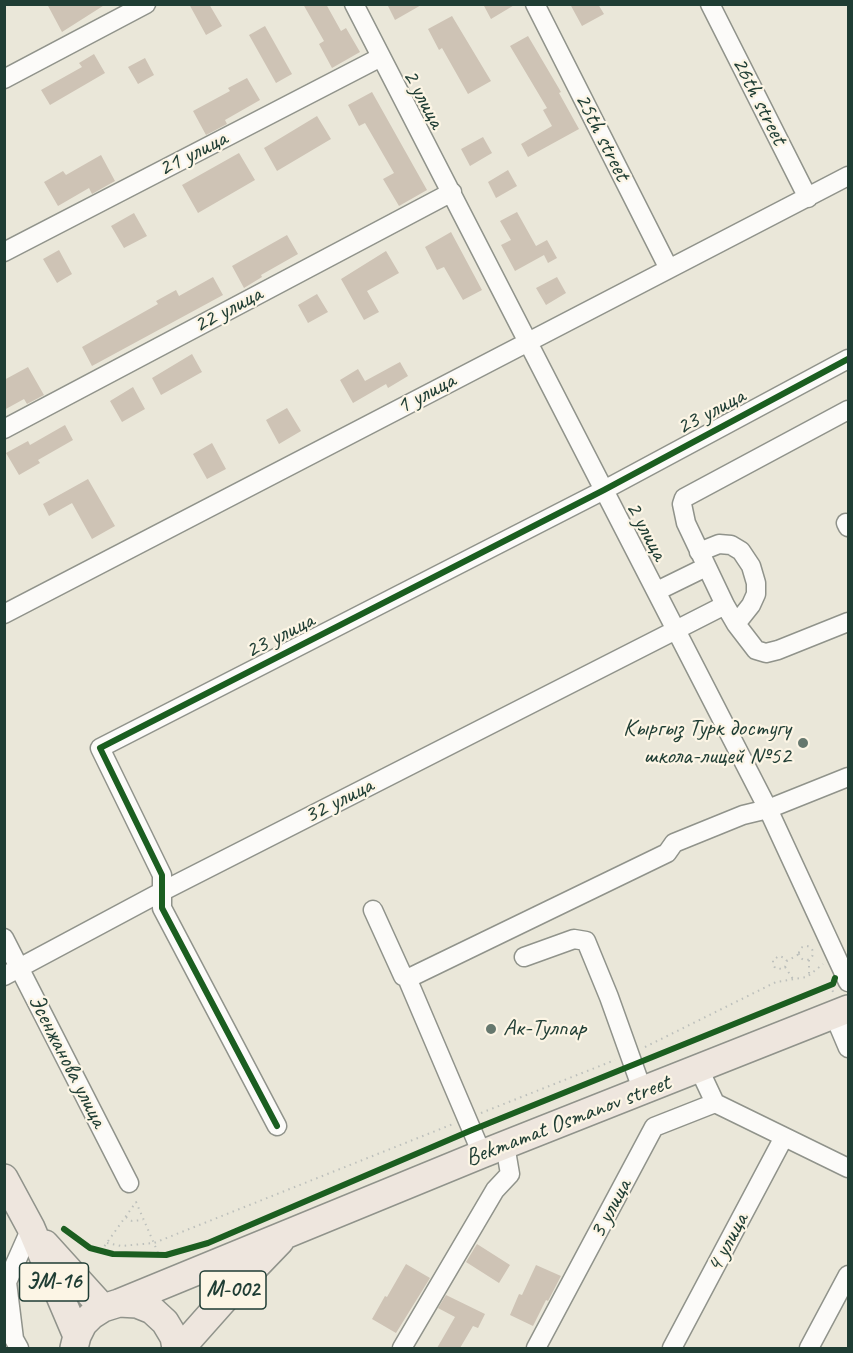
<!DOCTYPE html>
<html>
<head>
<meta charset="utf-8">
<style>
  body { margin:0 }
  #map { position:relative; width:853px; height:1353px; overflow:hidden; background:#eae7d9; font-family:Caveat,sans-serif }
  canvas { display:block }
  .frame { position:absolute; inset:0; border:6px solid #1f3d34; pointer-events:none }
</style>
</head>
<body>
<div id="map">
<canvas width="853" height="1353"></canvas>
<div class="frame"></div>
</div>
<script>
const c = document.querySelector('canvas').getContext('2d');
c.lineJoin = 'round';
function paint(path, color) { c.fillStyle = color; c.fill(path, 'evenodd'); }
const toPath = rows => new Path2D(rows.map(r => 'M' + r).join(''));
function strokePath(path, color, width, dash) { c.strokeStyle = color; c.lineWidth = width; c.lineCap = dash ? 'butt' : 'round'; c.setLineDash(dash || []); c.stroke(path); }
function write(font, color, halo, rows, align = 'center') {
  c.font = font + ' Caveat,sans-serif'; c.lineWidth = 4.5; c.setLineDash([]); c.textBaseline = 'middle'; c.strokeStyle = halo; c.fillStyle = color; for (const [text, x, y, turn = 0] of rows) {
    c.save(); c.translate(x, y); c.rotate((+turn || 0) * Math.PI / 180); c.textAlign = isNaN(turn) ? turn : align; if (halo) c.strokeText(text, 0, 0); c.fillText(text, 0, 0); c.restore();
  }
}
paint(toPath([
  [47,4,106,4,62,32],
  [189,4,209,4,222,26,206,35],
  [303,4,326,4,341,31,346,28,360,52,332,68,319,44,324,41],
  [387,4,423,4,395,20],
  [483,4,516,4,491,19],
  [570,4,598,4,604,14,582,26],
  [452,16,491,81,468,94,442,48,439,50,428,29],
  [265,26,292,74,276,83,249,35],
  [528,36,561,92,559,93,579,129,528,157,521,144,552,126,543,110,547,108,510,46],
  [94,54,105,73,50,105,41,90,82,67,79,63],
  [145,58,154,75,138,84,128,67],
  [247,78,260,100,225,120,227,124,206,135,193,111,230,91,228,88],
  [372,92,427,190,399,206,383,179,394,173,365,123,359,126,348,105],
  [317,116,331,139,277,171,264,148],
  [483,137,492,153,470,166,461,149],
  [239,153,255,180,198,213,182,185],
  [101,155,115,181,92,194,89,188,58,206,44,182,63,171,66,175],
  [508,170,517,186,496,198,488,182],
  [517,212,536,246,547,240,557,258,548,263,544,255,515,271,501,245,511,240,500,221],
  [134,213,147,236,124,248,111,226],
  [451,232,482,290,463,300,444,267,437,270,425,247],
  [287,235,298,254,261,275,262,277,244,288,232,266],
  [59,250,72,274,57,283,43,259],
  [386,251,399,273,367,291,379,312,364,320,341,279],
  [213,277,223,295,92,366,82,347,158,304,156,301,176,290,179,296],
  [557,277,566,293,546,305,536,288],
  [317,294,328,312,308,323,298,305],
  [192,354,202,372,161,395,152,378],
  [400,362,408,376,388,388,386,384,353,403,340,380,358,369,365,381],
  [28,367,44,395,27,404,24,399,4,410,4,380],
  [133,387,145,409,122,422,110,401],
  [287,408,301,431,279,444,266,420],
  [65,425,73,440,38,460,40,463,19,475,6,453,28,441,30,445],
  [212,443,226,469,207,479,193,454],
  [88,479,115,526,92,539,72,503,49,516,43,504],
  [477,1244,510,1265,499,1283,466,1262],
  [406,1264,430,1278,396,1333,372,1319,385,1296,387,1297],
  [536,1265,561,1276,548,1301,546,1300,533,1326,510,1315,519,1294,522,1295],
  [446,1295,485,1314,478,1328,473,1326,460,1348,437,1348,455,1317,438,1308]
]), '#cec3b5');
const minor = toPath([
  [354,4,768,809,848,982],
  [535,4,669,269],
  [710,4,808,198],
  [4,79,146,4],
  [4,252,381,57],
  [848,410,684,498,682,504,686,523,725,605,736,624,756,650,766,653,778,650,848,622],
  [4,429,452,192],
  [846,523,848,527],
  [699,552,719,544,731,545,741,551,751,566,756,583,756,594,751,605,736,624],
  [657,591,706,567],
  [4,614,848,176],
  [373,910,403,976,411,977,667,853,674,843,743,815,768,809,848,777],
  [4,938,129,1183],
  [524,957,574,939,586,941,609,997,643,1092],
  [4,976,163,891,725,605],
  [407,978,482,1154],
  [834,1015,848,1048],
  [699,1069,715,1103,848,1168],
  [277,1126,162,908,162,875,100,748,604,490,848,359],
  [19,1348,14,1339,7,1282,31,1228],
  [402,1348,495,1190,510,1174,505,1145],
  [536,1348,654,1127,715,1103],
  [672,1348,784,1137],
  [809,1348,848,1275]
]);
const highway = toPath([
  [4,1178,31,1228,77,1336],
  [45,1244,103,1308],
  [119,1303,137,1304,152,1310,165,1322,174,1337,176,1348],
  [74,1348,77,1336,83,1324,92,1315,103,1308,119,1303,482,1154,848,1009],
  [181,1348,228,1295,280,1241]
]);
strokePath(minor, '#90938b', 21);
strokePath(highway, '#90938b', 30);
strokePath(toPath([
  '799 953a7 7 0 1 1 14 0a7 7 0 1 1-14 0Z',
  [809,960,809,975],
  [787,961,785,958,779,956,773,960,773,964,775,968,782,969,785,967,787,961,799,954],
  [785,967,793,979],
  [830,985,834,994],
  [645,1047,776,982,807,977,823,964],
  [481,1113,615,1060],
  [126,1217,132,1221,143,1220],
  [107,1243,121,1246,154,1243,453,1124],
  [101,1251,136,1202,159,1255]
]), '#bdc0bc', 2, [1.5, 4.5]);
strokePath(minor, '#fcfbf9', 18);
strokePath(highway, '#eee6de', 27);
strokePath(toPath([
  [277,1126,162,908,162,875,100,748,604,490,848,359],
  [64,1229,90,1248,113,1254,166,1255,208,1243,472,1130,833,984,835,978]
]), '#1b5e20', 6);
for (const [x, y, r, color] of [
  [803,743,6,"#66786e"],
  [491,1029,6,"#66786e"]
]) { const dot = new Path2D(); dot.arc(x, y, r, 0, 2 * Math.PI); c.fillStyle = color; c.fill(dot); strokePath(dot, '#fcf5e5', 2); }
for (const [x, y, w] of [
  [54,1282,69],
  [233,1290,66]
]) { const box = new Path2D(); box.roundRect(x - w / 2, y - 19, w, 38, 4.5); c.fillStyle = '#fcf5e5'; c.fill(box); strokePath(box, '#1f3d34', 1.5); }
write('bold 22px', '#1f3d34', null, [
  ["ЭМ-16",54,1282],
  ["M-002",233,1290]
]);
write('24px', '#1f3d34', '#fcf5e5', [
  ["2 улица",423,99,62],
  ["26th street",759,101,63],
  ["25th street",602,137,63],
  ["21 улица",193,154,-27],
  ["22 улица",228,310,-28],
  ["1 улица",426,394,-28],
  ["23 улица",711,412,-28],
  ["2 улица",646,531,62],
  ["23 улица",280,636,-27],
  ["32 улица",339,801,-27],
  ["Эсенжанова улица",67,1061,63],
  ["Bekmamat Osmanov street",568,1121,-21],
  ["3 улица",611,1209,-62],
  ["4 улица",728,1243,-62]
]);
write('24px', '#1f3d34', '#fcf5e5', [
  ["Кыргыз Турк достугу",791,729],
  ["школа-лицей №52",791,757],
  ["Ак-Тулпар",503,1029,"left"]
], 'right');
</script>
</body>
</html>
